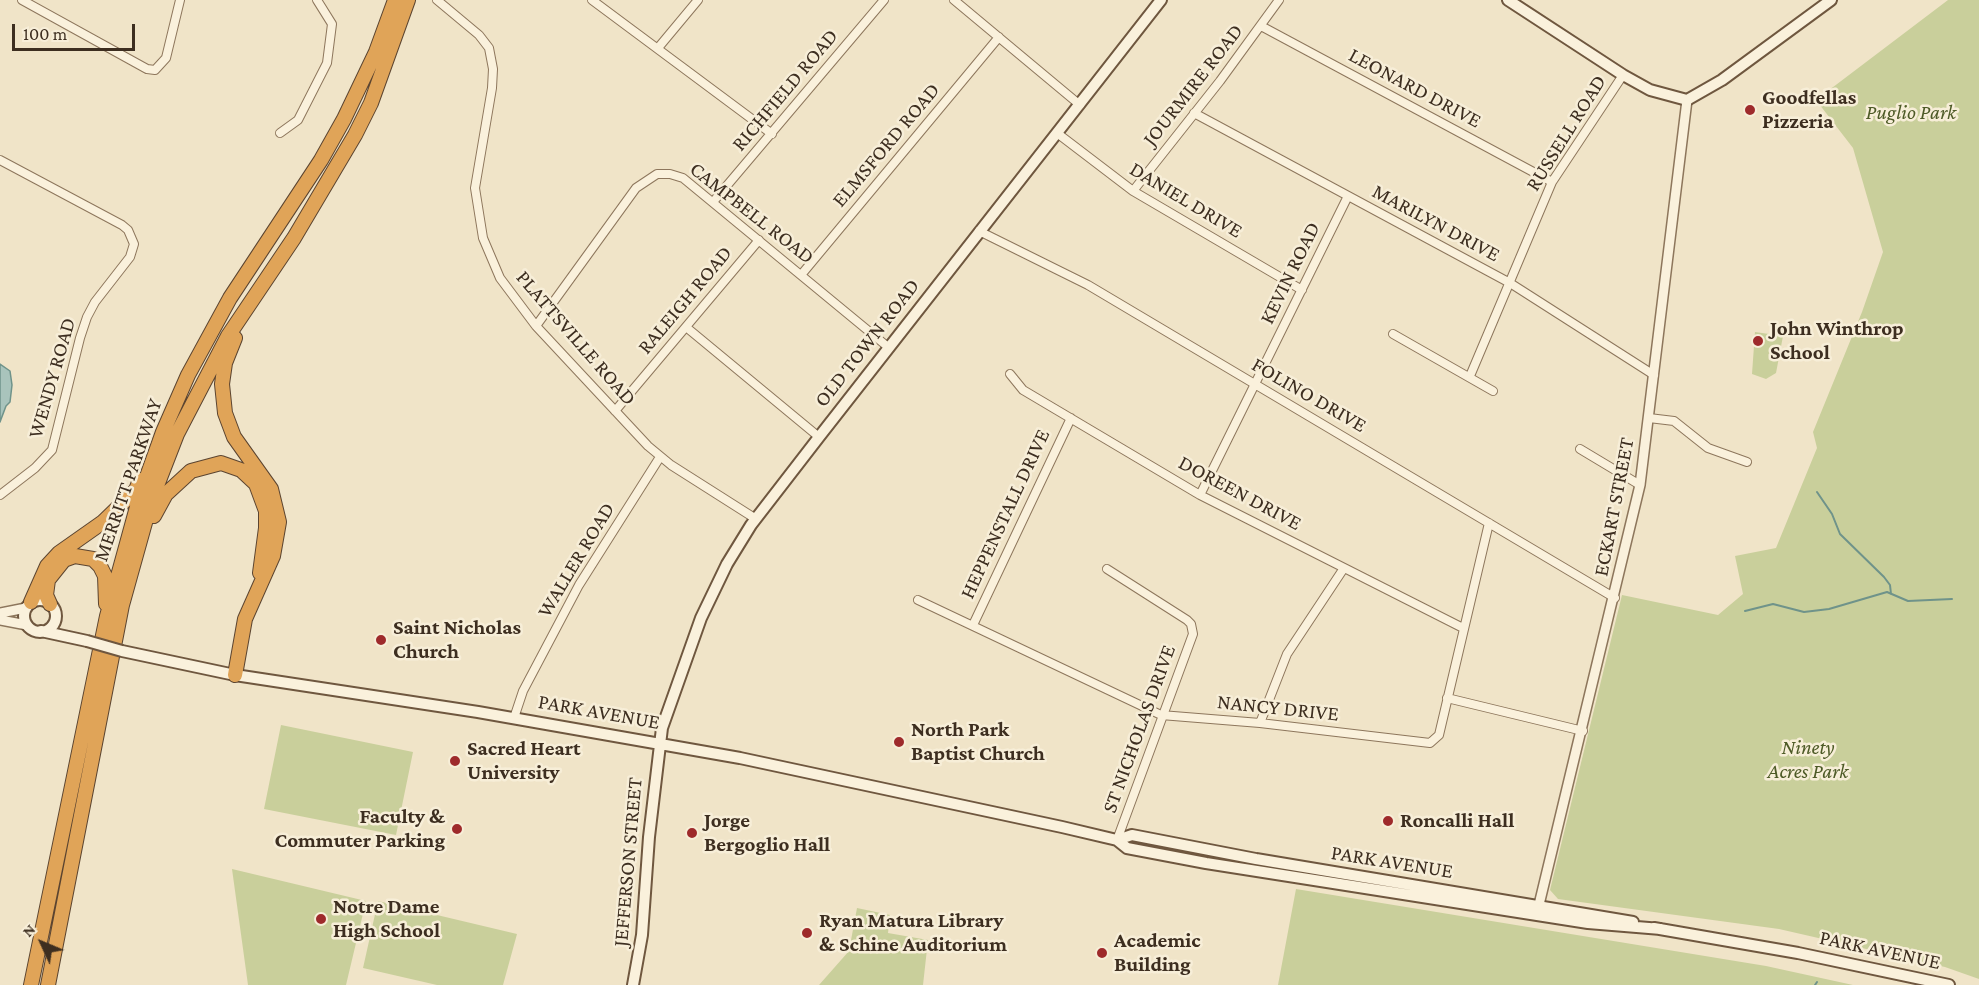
<!DOCTYPE html>
<html>
<head>
<meta charset="utf-8">
<style>
  body { margin:0 }
  #map { position:relative; width:1979px; height:985px; overflow:hidden; background:#f0e4c8; font-family:"Crimson Pro",serif }
  canvas { display:block }
  .north { position:absolute; left:12px; top:913px; width:60px; height:60px; -webkit-text-stroke:4px #f7eed8; paint-order:stroke; rotate:314deg; font-size:16px; font-weight:700; line-height:24px; text-align:center; color:#3d2e20 }
  .north::after { content:''; display:block; margin:auto; width:21px; height:27px; background:#3d2e20; clip-path:polygon(50% 0,100% 100%,50% 72%,0 100%) }
  .scale { position:absolute; left:12px; top:24px; width:123px; height:27px; box-sizing:border-box; border:3px solid #3d2e20; border-top:0; padding-left:8px; font-size:18px; line-height:21px; white-space:nowrap; color:#3d2e20; -webkit-text-stroke:4px #f7eed8; paint-order:stroke }
</style>
</head>
<body>
<div id="map">
<canvas width="1979" height="985"></canvas>
<div class="north">N</div>
<div class="scale">100 m</div>
</div>
<script>
const c = document.querySelector('canvas').getContext('2d');
c.lineJoin = 'round';
function paint(path, color) { c.fillStyle = color; c.fill(path, 'evenodd'); }
const toPath = rows => new Path2D(rows.map(r => 'M' + r).join(''));
function strokePath(path, color, width, dash) { c.strokeStyle = color; c.lineWidth = width; c.lineCap = dash ? 'butt' : 'round'; c.setLineDash(dash || []); c.stroke(path); }
function write(font, color, halo, rows, align = 'center') {
  c.font = font + ' "Crimson Pro",serif'; c.lineWidth = 5; c.setLineDash([]); c.textBaseline = 'middle'; c.strokeStyle = halo; c.fillStyle = color; for (const [text, x, y, turn = 0] of rows) {
    c.save(); c.translate(x, y); c.rotate((+turn || 0) * Math.PI / 180); c.textAlign = isNaN(turn) ? turn : align; if (halo) c.strokeText(text, 0, 0); c.fillText(text, 0, 0); c.restore();
  }
}
paint(toPath([
  [1948,0,1979,0,1979,979,1945,967,1779,929,1558,899,1550,890,1622,595,1718,615,1743,594,1735,556,1776,548,1817,448,1813,432,1862,312,1883,252,1853,148,1816,100],
  [1755,332,1783,336,1776,373,1766,379,1752,374],
  [281,725,413,752,396,835,264,809],
  [232,869,366,901,346,985,248,985],
  [1296,889,1766,966,1853,985,1278,985],
  [378,901,517,934,503,985,437,985,363,968],
  [857,908,890,915,888,933,928,940,923,985,819,985,849,951]
]), '#c9cf9b');
const water = toPath([
  [0,364,10,371,12,385,10,402,6,406,0,422,0,364]
]);
paint(water, '#a9c4bc');
strokePath(water, '#6f938a', 1.5);
strokePath(toPath([
  [1817,492,1832,514,1840,534,1884,577,1890,585,1891,594],
  [1745,611,1773,604,1804,612,1829,609,1887,592,1908,601,1952,599],
  [1815,985,1817,982]
]), '#6f938a', 2);
const minor = toPath([
  [22,0,147,69,155,70,166,58,180,0],
  [437,0,479,35,489,48,493,69,492,88,475,188,483,238,500,278,536,326,648,446,671,465,756,519],
  [592,0,772,134],
  [954,0,1080,105],
  [1261,26,1552,182],
  [658,48,698,0],
  [1194,113,1510,283,1654,375],
  [280,133,298,120,327,63,332,24,317,0],
  [1057,133,1133,191,1302,290],
  [0,160,122,225,128,230,134,244,130,257,95,302,87,317,80,338,52,450,35,468,0,495],
  [1133,191,1220,81,1279,0],
  [713,202,884,0],
  [979,231,1088,285,1615,598],
  [801,275,999,37],
  [536,326,636,188,657,174,670,174,683,178,888,347],
  [686,327,819,437],
  [1393,334,1493,391],
  [1010,374,1023,390,1200,495,1463,628],
  [1470,376,1552,182,1623,75],
  [615,411,759,240],
  [1649,418,1674,421,1708,448,1747,462],
  [1580,449,1640,485],
  [1200,495,1348,196],
  [1107,569,1187,620,1191,624,1193,634,1117,840],
  [918,600,1161,715,1260,723,1430,743,1439,735,1489,523],
  [973,625,1071,418],
  [1447,698,1583,731],
  [514,718,523,691,579,585,660,457],
  [1260,723,1287,654,1344,568]
]);
const tertiary = toPath([
  [0,613,26,608],
  [0,620,27,625],
  [1537,913,1640,485,1687,100]
]);
const secondary = toPath([
  [1508,0,1623,75,1650,90,1687,100,1722,80,1831,0],
  '24 616a16 16 0 1 1 32 0a16 16 0 1 1-32 0Z',
  [41,631,87,641],
  [122,651,235,675,478,712,740,758,1062,827,1117,840,1127,848,1206,863,1588,923,1661,929],
  [1117,840,1132,835,1256,859,1633,922],
  [1654,928,1798,953,1949,985],
  [633,985,642,935,649,837,662,728,701,618,727,564,751,525,819,437,1161,0]
]);
const motorway = toPath([
  [235,338,225,363,222,384,225,413,234,437,271,489,279,522,273,556,245,619,235,675],
  [154,516,166,494,191,471,221,463,241,470,256,484,266,511,266,528,260,573],
  [31,602,47,566,59,553,103,522,136,490,140,480],
  [50,604,46,595,48,580,64,560,75,556,93,559,100,566,105,576,106,604],
  [31,985,107,616,140,496,163,432,188,375,230,298,321,160,344,119,376,52,395,0],
  [48,985,122,605,151,501,177,434,228,336,294,238,355,135,371,103,408,0]
]);
strokePath(minor, '#8d765c', 10);
strokePath(tertiary, '#8d765c', 12);
strokePath(secondary, '#6f573f', 14);
strokePath(motorway, '#5b4430', 16);
strokePath(minor, '#faf1dc', 8);
strokePath(tertiary, '#faf1dc', 9);
strokePath(secondary, '#faf1dc', 10);
strokePath(motorway, '#e0a458', 14);
const secondaryBridge = toPath([
  [87,641,122,651]
]);
strokePath(secondaryBridge, '#6f573f', 14, []);
strokePath(secondaryBridge, '#faf1dc', 10);
for (const [x, y, r, color] of [
  [1750,110,6,"#9e2a2b"],
  [1758,341,6,"#9e2a2b"],
  [381,640,6,"#9e2a2b"],
  [899,742,6,"#9e2a2b"],
  [455,761,6,"#9e2a2b"],
  [1388,821,6,"#9e2a2b"],
  [457,829,6,"#9e2a2b"],
  [692,833,6,"#9e2a2b"],
  [321,919,6,"#9e2a2b"],
  [807,933,6,"#9e2a2b"],
  [1102,953,6,"#9e2a2b"]
]) { const dot = new Path2D(); dot.arc(x, y, r, 0, 2 * Math.PI); c.fillStyle = color; c.fill(dot); strokePath(dot, '#f7eed8', 2); }
write('21px', '#3d2e20', '#f7eed8', [
  ["JOURMIRE ROAD",1193,85,-52],
  ["LEONARD DRIVE",1415,88,28],
  ["RICHFIELD ROAD",785,90,-50],
  ["RUSSELL ROAD",1566,133,-58],
  ["ELMSFORD ROAD",886,145,-50],
  ["DANIEL DRIVE",1186,200,31],
  ["CAMPBELL ROAD",752,213,38],
  ["MARILYN DRIVE",1436,223,28],
  ["KEVIN ROAD",1290,273,-64],
  ["RALEIGH ROAD",685,300,-50],
  ["PLATTSVILLE ROAD",576,338,49],
  ["OLD TOWN ROAD",867,343,-52],
  ["WENDY ROAD",52,378,-74],
  ["FOLINO DRIVE",1309,395,30],
  ["MERRITT PARKWAY",128,480,-71],
  ["DOREEN DRIVE",1240,493,28],
  ["ECKART STREET",1614,507,-79],
  ["HEPPENSTALL DRIVE",1005,514,-65],
  ["WALLER ROAD",576,560,-59],
  ["NANCY DRIVE",1278,708,6],
  ["PARK AVENUE",599,712,10],
  ["ST NICHOLAS DRIVE",1139,729,-70],
  ["JEFFERSON STREET",628,862,-85],
  ["PARK AVENUE",1392,862,9],
  ["PARK AVENUE",1880,950,12]
]);
write('bold 21px', '#3d2e20', '#f7eed8', [
  ["Goodfellas",1762,98],
  ["Pizzeria",1762,122],
  ["John Winthrop",1770,329],
  ["School",1770,353],
  ["Saint Nicholas",393,628],
  ["Church",393,652],
  ["North Park",911,730],
  ["Baptist Church",911,754],
  ["Sacred Heart",467,749],
  ["University",467,773],
  ["Faculty &",445,817,"right"],
  ["Commuter Parking",445,841,"right"],
  ["Jorge",704,821],
  ["Bergoglio Hall",704,845],
  ["Roncalli Hall",1400,821],
  ["Notre Dame",333,907],
  ["High School",333,931],
  ["Ryan Matura Library",819,921],
  ["& Schine Auditorium",819,945],
  ["Academic",1114,941],
  ["Building",1114,965]
], 'left');
write('italic 21px', '#4d5a26', '#f7eed8', [
  ["Puglio Park",1911,113],
  ["Ninety",1808,748],
  ["Acres Park",1808,772]
]);
</script>
</body>
</html>
